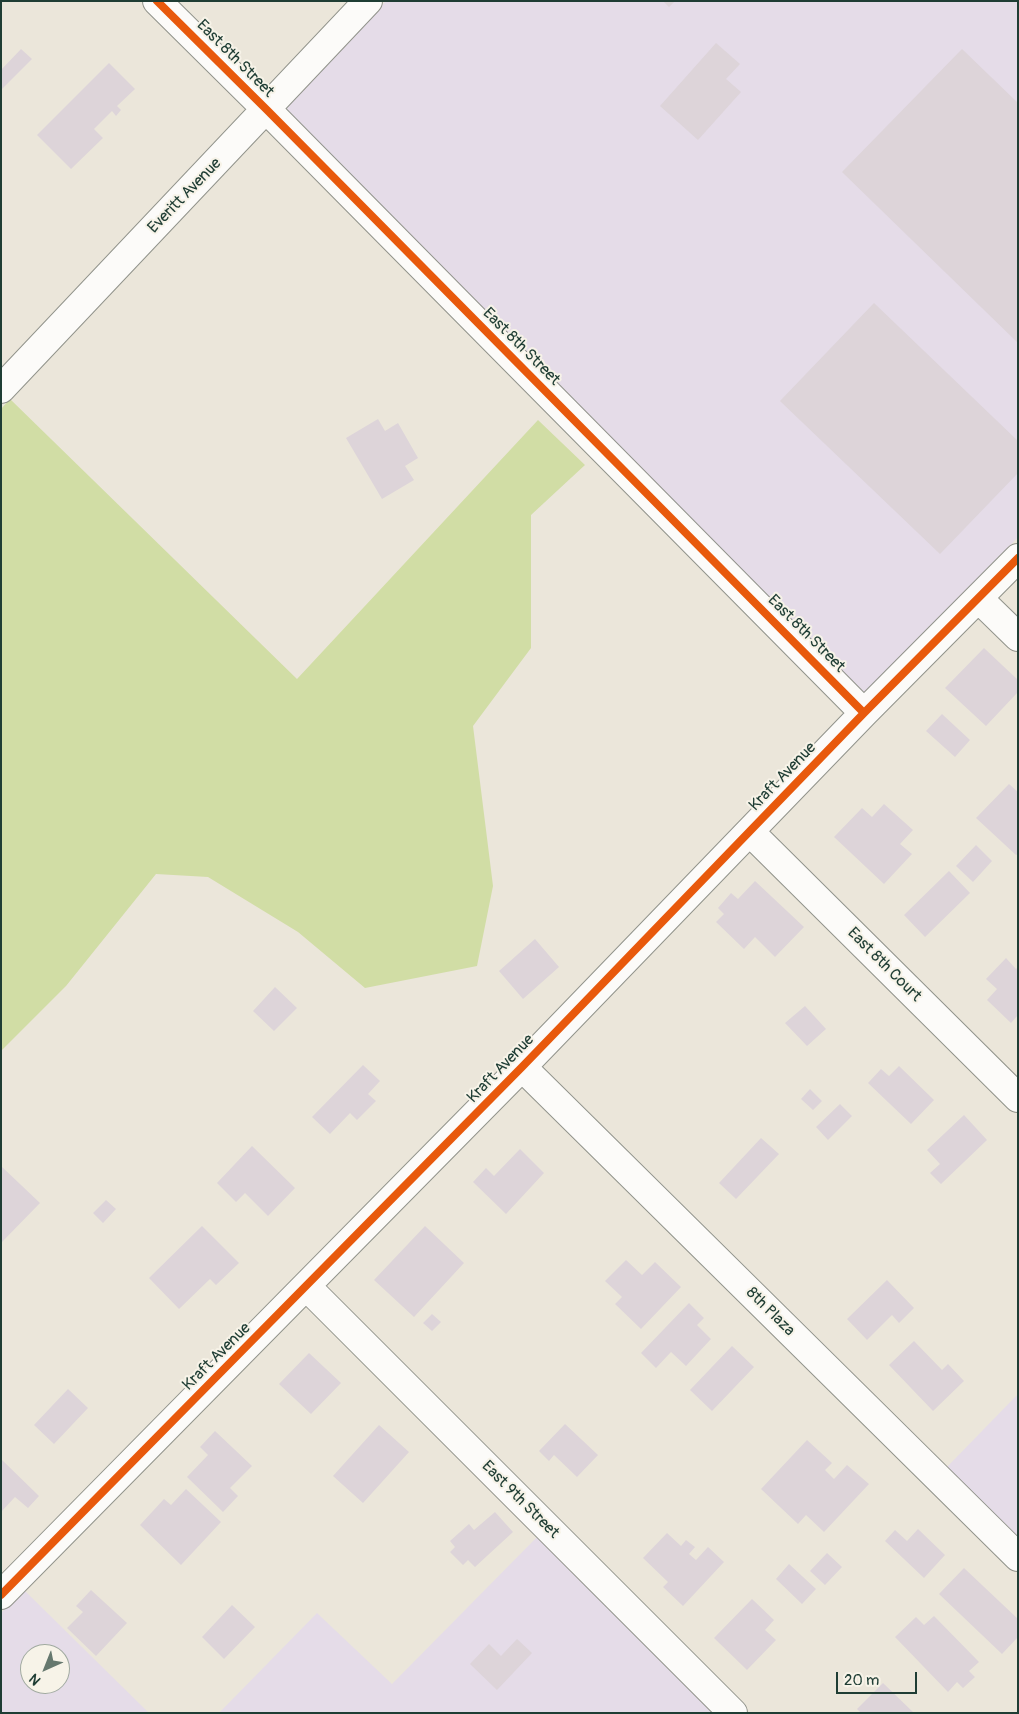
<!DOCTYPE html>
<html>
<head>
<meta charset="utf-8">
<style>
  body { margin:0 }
  #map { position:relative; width:1019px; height:1714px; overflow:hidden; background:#ebe6da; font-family:Pangolin,sans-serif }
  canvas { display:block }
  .frame { position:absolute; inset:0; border:2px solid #1f3d34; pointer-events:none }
  .north { position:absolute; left:20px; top:1644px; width:50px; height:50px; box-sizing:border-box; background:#f7f3e8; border:1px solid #a1aaa0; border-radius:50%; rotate:224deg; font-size:14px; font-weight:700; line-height:20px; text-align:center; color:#1f3d34 }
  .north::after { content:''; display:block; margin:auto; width:18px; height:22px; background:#66786e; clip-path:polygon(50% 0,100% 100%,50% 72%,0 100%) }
  .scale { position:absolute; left:836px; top:1672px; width:81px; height:22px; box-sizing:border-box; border:2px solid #1f3d34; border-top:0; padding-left:6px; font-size:15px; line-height:18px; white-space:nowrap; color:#1f3d34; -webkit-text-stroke:4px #f7f3e8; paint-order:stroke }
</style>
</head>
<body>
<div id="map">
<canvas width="1019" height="1714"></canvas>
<div class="frame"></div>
<div class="north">N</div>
<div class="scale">20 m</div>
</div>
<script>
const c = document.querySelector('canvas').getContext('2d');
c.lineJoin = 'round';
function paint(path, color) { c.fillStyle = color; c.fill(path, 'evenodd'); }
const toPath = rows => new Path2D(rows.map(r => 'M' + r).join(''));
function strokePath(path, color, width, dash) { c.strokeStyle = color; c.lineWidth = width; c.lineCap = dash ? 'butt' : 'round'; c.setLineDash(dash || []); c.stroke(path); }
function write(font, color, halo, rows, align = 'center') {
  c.font = font + ' Pangolin,sans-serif'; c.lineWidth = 4; c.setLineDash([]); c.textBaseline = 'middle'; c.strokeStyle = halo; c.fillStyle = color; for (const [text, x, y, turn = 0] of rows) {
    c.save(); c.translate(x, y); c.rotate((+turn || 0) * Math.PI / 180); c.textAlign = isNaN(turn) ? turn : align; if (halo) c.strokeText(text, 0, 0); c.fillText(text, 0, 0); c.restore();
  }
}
paint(toPath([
  [386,1,1018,1,1018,537,969,589,860,699,280,115],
  [1018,1394,1018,1538,947,1467],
  [540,1534,718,1713,219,1713,317,1613,392,1684],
  [24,1590,149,1713,1,1713,1,1613],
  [30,1654,60,1654,60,1684,30,1684]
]), '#e5dce8');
paint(toPath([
  [10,399,297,679,538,420,585,465,531,515,531,648,473,726,493,886,477,966,365,988,298,932,208,877,156,874,66,986,1,1051,1,409]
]), '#d1dda5');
paint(toPath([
  [663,1,675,1,669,7],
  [716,43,740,64,726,79,741,92,698,140,660,106],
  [21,49,32,59,1,90,1,70],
  [962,49,1018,103,1018,343,842,172],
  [109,63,135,89,117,106,121,110,116,116,112,111,94,129,103,138,71,169,37,135],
  [874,303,1018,441,1018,473,940,554,780,401],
  [378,419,385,431,398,423,418,458,405,466,414,480,382,499,346,438],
  [984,648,1018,680,1018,692,986,726,945,688],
  [942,714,970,740,955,757,926,731],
  [1009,784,1018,792,1018,854,1016,855,976,818],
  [884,804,913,830,900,844,912,854,884,884,834,837,862,808,872,817],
  [976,845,992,861,973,882,956,866],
  [949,871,970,893,925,937,904,915],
  [755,881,804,927,775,957,755,937,744,949,716,922,724,914,718,908,731,893,738,899],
  [535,939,559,967,523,999,499,971],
  [1006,958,1016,969,1018,967,1018,1015,1011,1023,987,1000,997,989,986,979],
  [275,987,297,1008,274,1031,253,1011],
  [805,1006,826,1029,807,1046,785,1023],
  [363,1065,380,1081,368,1094,376,1101,357,1120,350,1113,330,1134,312,1117],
  [899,1066,934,1100,911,1124,868,1083,881,1069,889,1076],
  [810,1089,822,1101,813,1110,801,1099],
  [840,1104,852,1116,828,1140,816,1127],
  [964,1115,987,1140,941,1184,930,1173,940,1164,927,1150],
  [761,1138,779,1154,736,1199,719,1183],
  [252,1146,295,1188,268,1216,245,1193,236,1202,217,1183],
  [520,1149,544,1173,506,1214,473,1182,486,1168,494,1176],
  [1,1166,40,1203,2,1242,1,1241],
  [106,1200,116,1209,103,1223,93,1213],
  [202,1226,239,1263,216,1285,210,1279,179,1309,149,1278],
  [425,1226,464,1263,414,1317,374,1280],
  [626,1260,642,1275,655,1262,681,1287,641,1329,615,1304,622,1297,605,1281],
  [887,1280,914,1308,899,1323,892,1315,867,1340,847,1319],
  [689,1303,704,1318,697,1325,711,1339,686,1366,671,1352,656,1368,641,1353],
  [432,1314,441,1322,432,1331,423,1323],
  [914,1341,942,1370,948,1364,964,1381,933,1411,889,1365],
  [732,1346,754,1367,712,1411,690,1390],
  [309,1353,341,1383,311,1414,279,1384],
  [68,1389,88,1408,54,1444,34,1425],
  [565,1424,598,1455,577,1477,554,1455,549,1461,539,1451],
  [379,1425,409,1452,363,1503,333,1476],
  [215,1431,252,1466,230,1488,238,1496,223,1512,187,1477,208,1455,200,1447],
  [807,1440,832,1463,825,1470,834,1479,847,1465,869,1484,824,1532,806,1515,798,1524,761,1489],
  [1,1459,39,1496,28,1508,15,1497,1,1512],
  [186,1489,221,1522,181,1565,140,1525,164,1499,171,1505],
  [495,1512,513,1532,475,1567,468,1560,463,1565,450,1552,455,1547,450,1541,469,1524,474,1530],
  [918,1529,945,1555,924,1578,885,1541,895,1530,907,1541],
  [667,1533,681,1546,686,1540,695,1547,689,1554,696,1560,708,1547,724,1562,683,1606,663,1587,668,1582,643,1558],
  [827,1553,842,1567,825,1585,810,1571],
  [789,1564,816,1589,802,1604,776,1579],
  [964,1568,1018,1619,1018,1637,1002,1654,939,1594],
  [91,1590,127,1623,96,1656,67,1628,83,1612,76,1606],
  [752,1599,774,1620,765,1630,776,1640,747,1670,714,1638],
  [232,1605,255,1627,224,1659,202,1637],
  [934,1616,979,1662,969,1671,975,1677,963,1688,957,1682,948,1692,895,1637,916,1617,924,1625],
  [517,1639,532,1653,497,1690,470,1664,489,1644,501,1656],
  [883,1683,914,1713,861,1713,857,1709]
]), '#ddd4d9');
const minor = toPath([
  [157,1,267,110,864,713],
  [1,389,368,1],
  [979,599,1018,637],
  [750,832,1018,1098],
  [522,1067,1018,1557],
  [306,1286,733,1713],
  [1,1595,522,1067,864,713,1018,558]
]);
strokePath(minor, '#91938b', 30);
strokePath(minor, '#fcfbf9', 28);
strokePath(toPath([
  [157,1,267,110,864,713],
  [1,1595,522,1067,864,713,1018,558]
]), '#e8590c', 8);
write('16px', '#1f3d34', '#f7f3e8', [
  ["East 8th Street",235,59,45],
  ["Everitt Avenue",185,196,-46],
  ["East 8th Street",521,347,45],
  ["East 8th Street",806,634,45],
  ["Kraft Avenue",783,777,-46],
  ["East 8th Court",884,965,45],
  ["Kraft Avenue",501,1069,-46],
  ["8th Plaza",770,1312,45],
  ["Kraft Avenue",217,1357,-45],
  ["East 9th Street",520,1500,45]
]);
</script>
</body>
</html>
